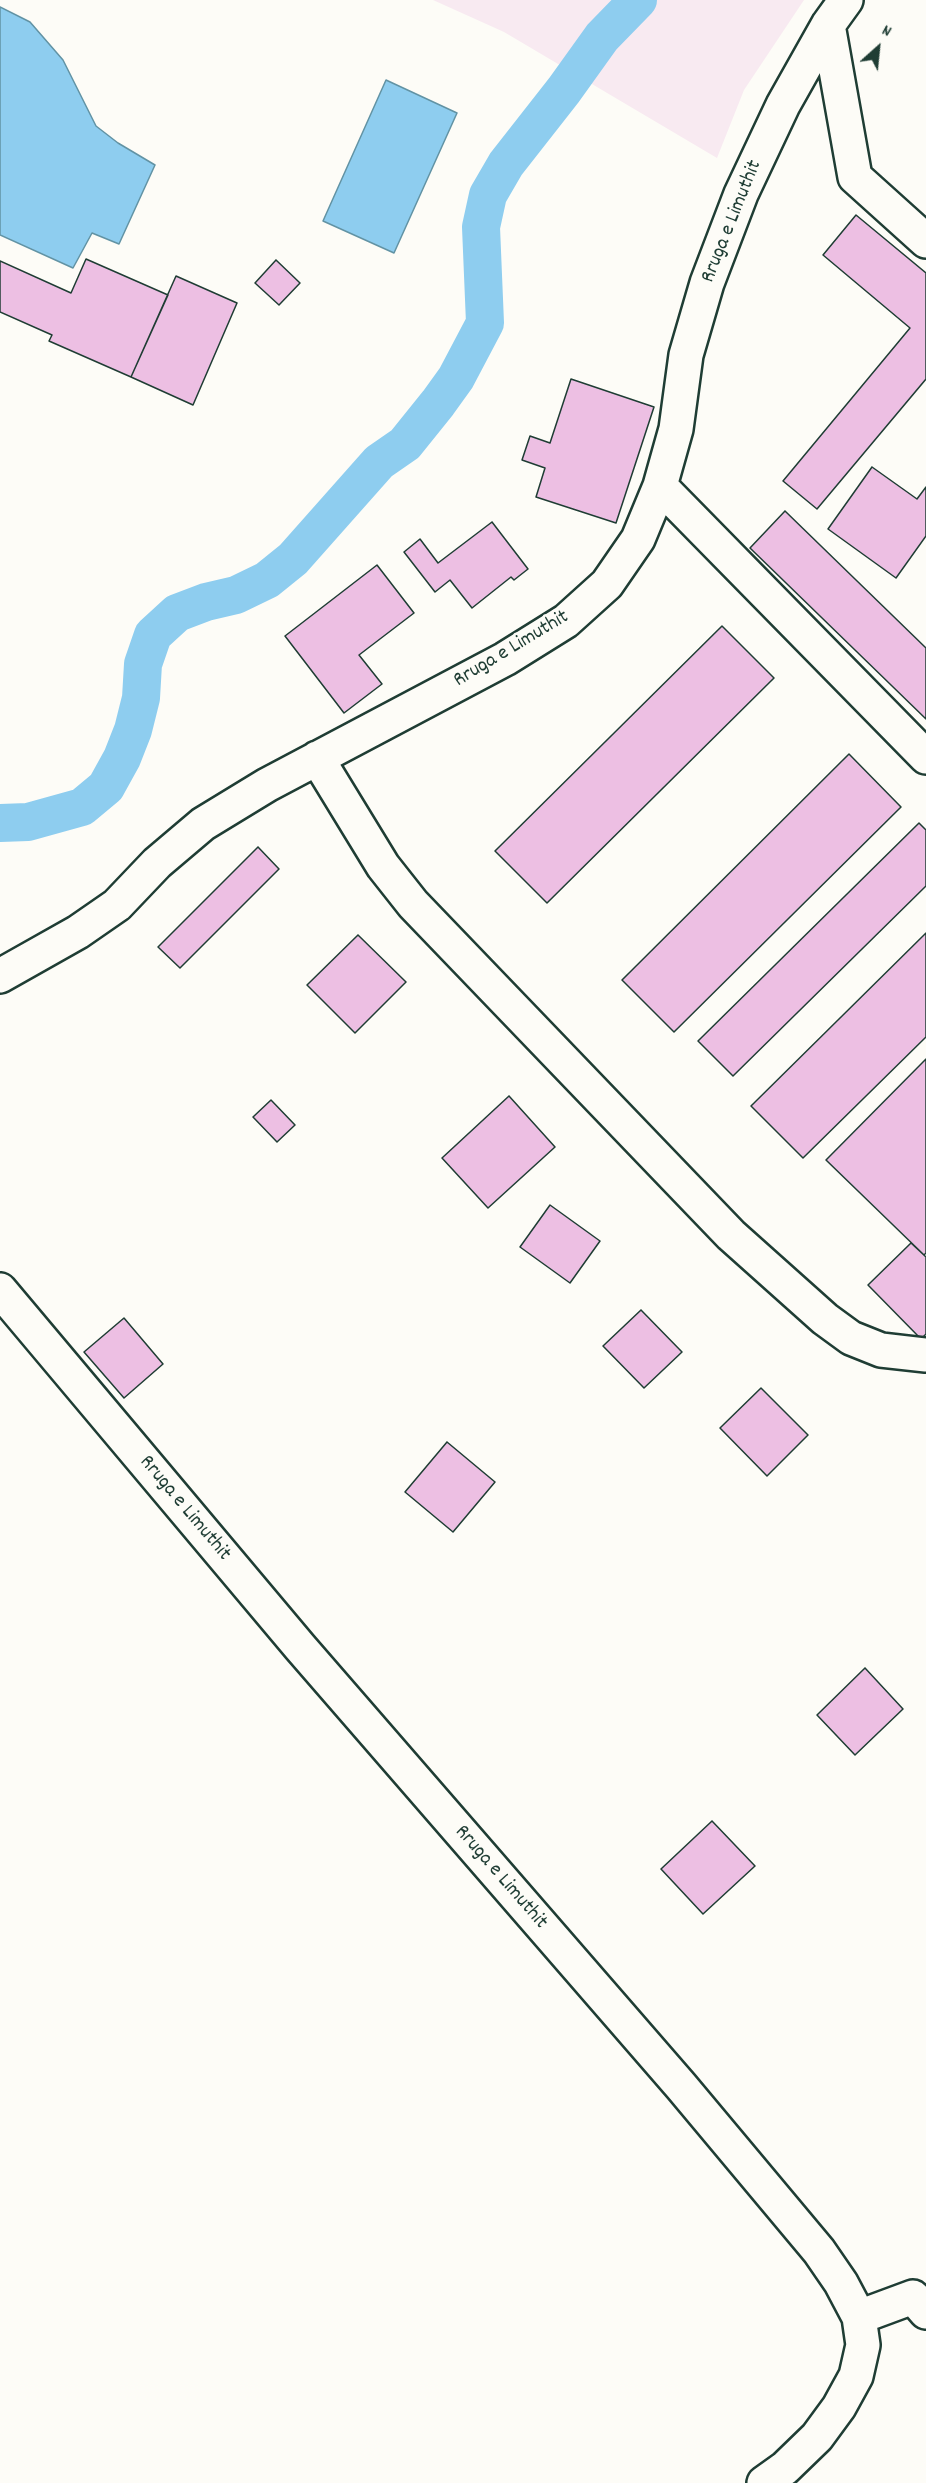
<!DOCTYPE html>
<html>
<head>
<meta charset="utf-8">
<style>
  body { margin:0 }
  #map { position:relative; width:926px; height:2483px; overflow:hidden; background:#fdfcf7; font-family:Dekko,sans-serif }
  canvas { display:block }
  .north { position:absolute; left:848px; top:18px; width:60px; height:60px; -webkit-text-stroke:4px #fdfcf7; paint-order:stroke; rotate:27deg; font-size:16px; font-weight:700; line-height:24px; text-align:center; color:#1f3d34 }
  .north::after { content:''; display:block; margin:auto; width:21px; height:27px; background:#1f3d34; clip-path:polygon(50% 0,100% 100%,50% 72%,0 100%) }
</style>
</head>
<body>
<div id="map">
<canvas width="926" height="2483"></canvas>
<div class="north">N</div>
</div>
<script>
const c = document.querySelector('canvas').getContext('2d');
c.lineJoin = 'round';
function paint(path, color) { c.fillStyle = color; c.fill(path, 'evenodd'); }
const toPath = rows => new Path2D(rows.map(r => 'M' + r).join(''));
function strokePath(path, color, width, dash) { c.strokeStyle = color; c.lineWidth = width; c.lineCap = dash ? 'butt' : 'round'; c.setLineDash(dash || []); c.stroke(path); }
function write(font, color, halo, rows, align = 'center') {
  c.font = font + ' Dekko,sans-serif'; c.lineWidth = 5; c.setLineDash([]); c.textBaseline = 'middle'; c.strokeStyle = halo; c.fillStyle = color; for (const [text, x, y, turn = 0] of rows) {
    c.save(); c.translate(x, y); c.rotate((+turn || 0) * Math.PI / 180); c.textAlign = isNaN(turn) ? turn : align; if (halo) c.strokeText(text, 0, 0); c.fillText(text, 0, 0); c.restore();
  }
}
paint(toPath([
  [433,0,804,0,744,90,717,158,504,32]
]), '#f8eaf1');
const water = toPath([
  [0,7,30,22,63,60,96,126,118,143,155,165,119,244,92,233,73,268,0,235,0,7],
  [386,80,457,113,394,253,323,221,386,80]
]);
paint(water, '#8ecdef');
strokePath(water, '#6293a4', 1.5);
strokePath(toPath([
  [0,823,28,822,82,807,106,787,122,758,133,730,141,698,143,664,153,635,177,613,206,602,236,595,267,580,293,559,379,462,405,444,438,403,456,378,485,323,481,227,488,195,506,164,564,90,602,37,638,0]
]), '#8ecdef', 38);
const building = toPath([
  [856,215,926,273,926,379,817,509,783,481,910,328,823,255,856,215],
  [86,259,168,295,131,377,49,341,52,335,0,312,0,261,71,293,86,259],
  [276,260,300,283,279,305,255,283,276,260],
  [176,276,237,303,193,405,131,377,176,276],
  [571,379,654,407,616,523,536,497,545,468,522,460,530,436,550,443,571,379],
  [872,467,917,499,926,487,926,536,896,578,828,529,872,467],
  [785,511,926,648,926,719,750,548,785,511],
  [492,522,528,569,514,580,511,577,472,608,450,580,435,592,404,552,420,539,438,563,492,522],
  [377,565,414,613,359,655,382,684,344,713,285,636,377,565],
  [722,626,774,678,547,903,495,851,722,626],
  [849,754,901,807,674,1032,622,980,849,754],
  [919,823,926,830,926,886,733,1076,698,1041,919,823],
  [258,847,279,869,180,968,158,947,258,847],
  [926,933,926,1037,803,1158,751,1106,926,933],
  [358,935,406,982,355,1033,307,985,358,935],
  [926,1059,926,1253,924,1255,826,1160,926,1059],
  [509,1096,555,1147,488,1208,442,1158,509,1096],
  [271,1100,295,1125,277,1142,253,1117,271,1100],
  [550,1205,600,1241,570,1283,520,1247,550,1205],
  [911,1243,926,1257,926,1334,921,1339,868,1285,911,1243],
  [641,1310,682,1352,644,1388,603,1346,641,1310],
  [124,1318,163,1364,124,1398,84,1352,124,1318],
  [761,1388,808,1435,767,1476,720,1428,761,1388],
  [447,1442,495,1482,453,1532,405,1492,447,1442],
  [865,1668,903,1709,855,1755,817,1715,865,1668],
  [712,1821,755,1866,703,1914,661,1869,712,1821]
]);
paint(building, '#edbfe3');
strokePath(building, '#1f3d34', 1.5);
const minor = toPath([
  [828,25,855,177,926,241],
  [660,486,926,757],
  [317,758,383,866,413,904,731,1235,825,1319,851,1338,881,1350,926,1355],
  [0,976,78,932,117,905,157,863,203,824,267,785,505,659,566,621,607,584,638,539,660,486,676,429,686,355,707,283,741,194,783,105,828,25,846,0],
  [0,1290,300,1647,681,2086,819,2251,841,2283,859,2317,863,2345,856,2376,839,2407,817,2437,785,2468,764,2483],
  [859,2317,913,2297,926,2312]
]);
strokePath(minor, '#1f3d34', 38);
strokePath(minor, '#fdfcf7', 33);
write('21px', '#1f3d34', '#fdfcf7', [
  ["Rruga e Limuthit",733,222,-68],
  ["Rruga e Limuthit",512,650,-31],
  ["Rruga e Limuthit",184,1509,50],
  ["Rruga e Limuthit",500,1878,49]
]);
</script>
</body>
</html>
